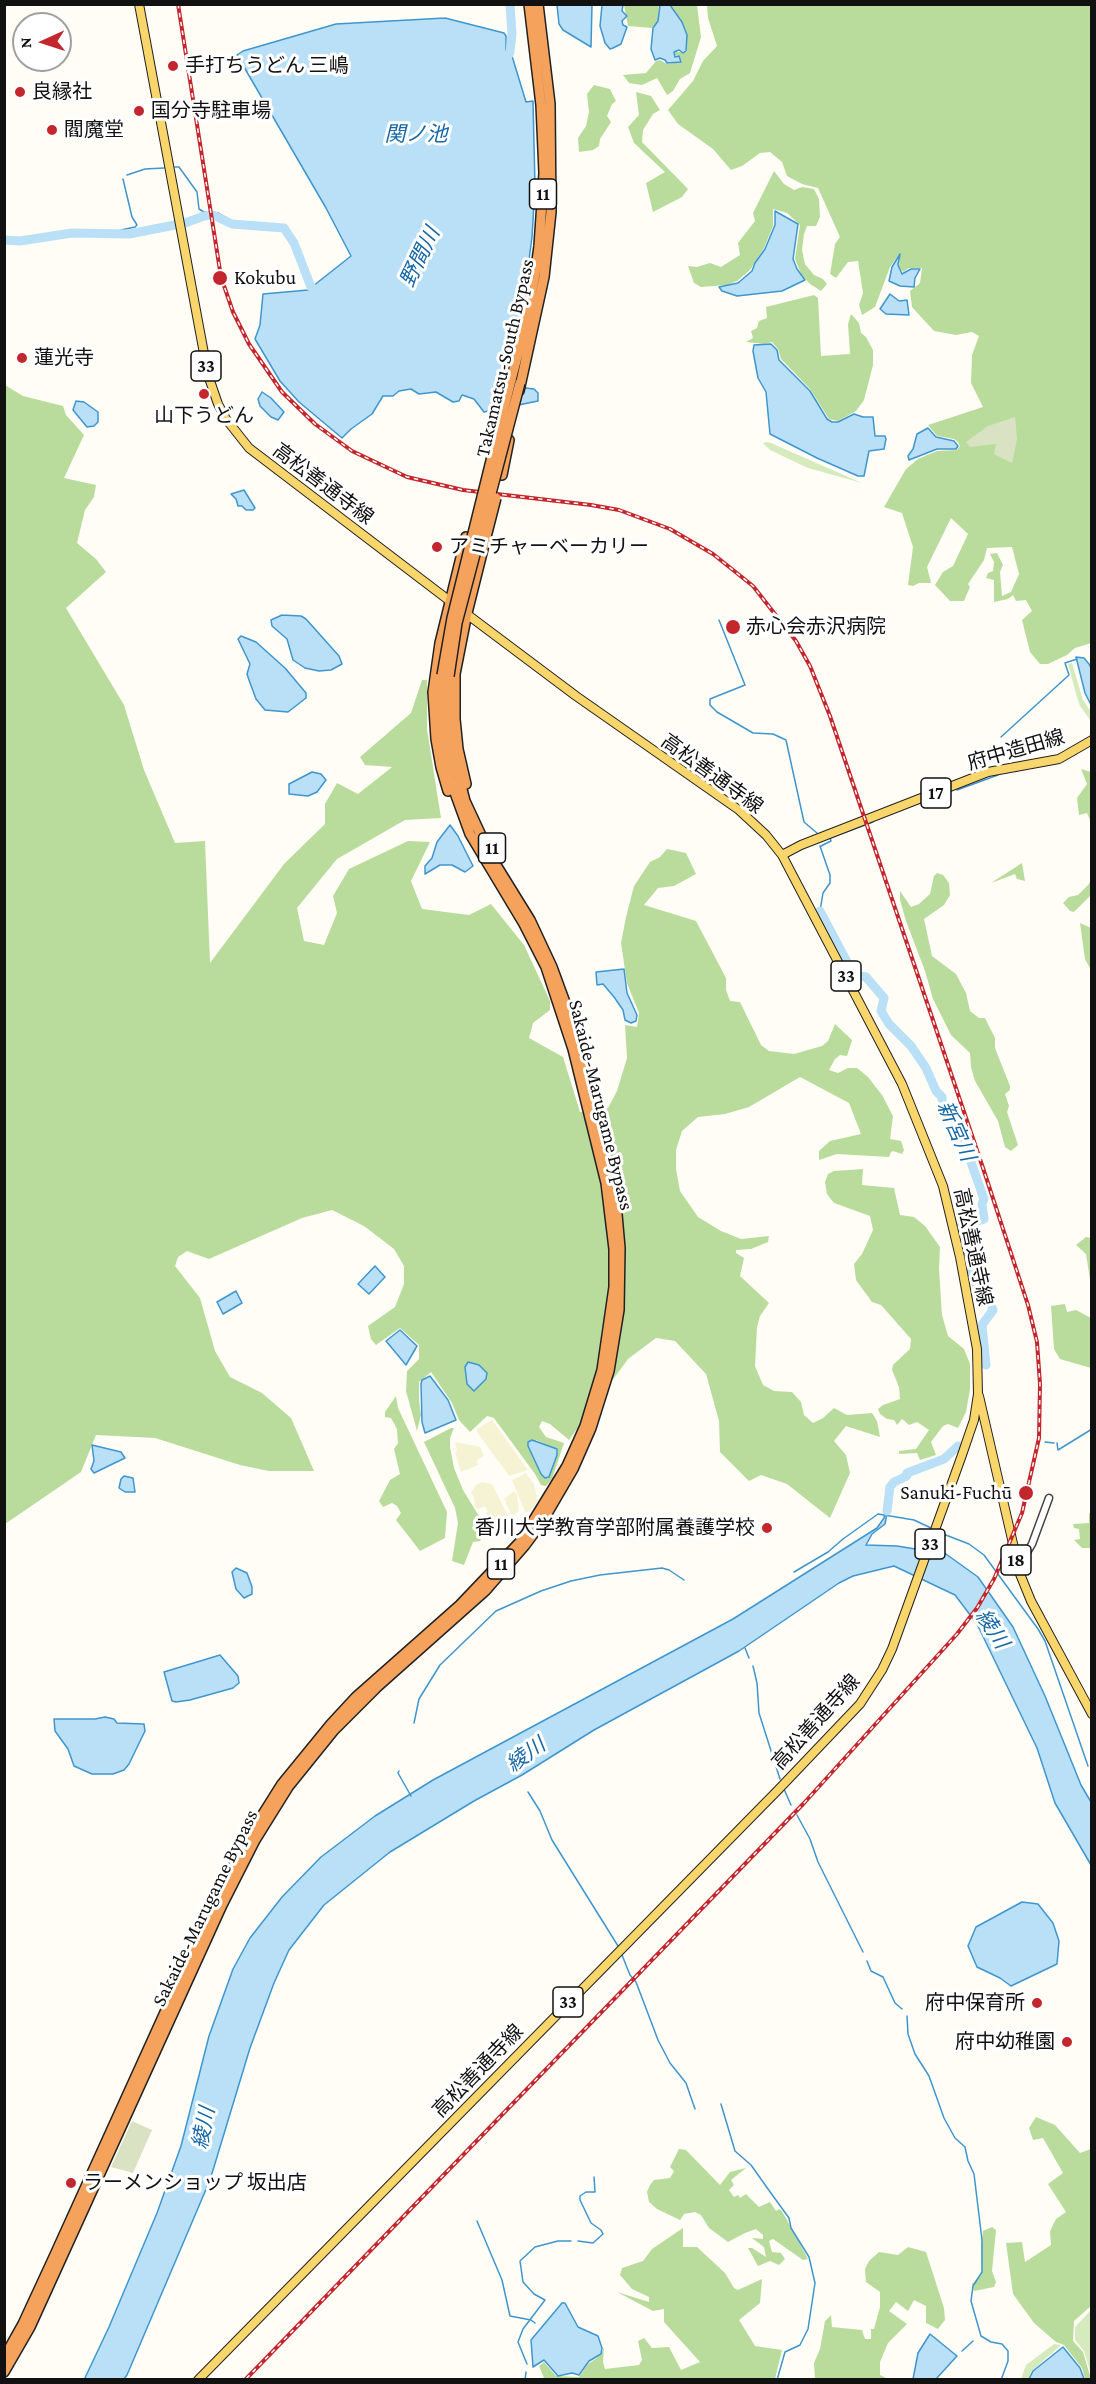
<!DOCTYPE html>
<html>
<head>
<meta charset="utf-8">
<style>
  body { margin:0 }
  #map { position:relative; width:1096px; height:2384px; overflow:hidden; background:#fffdf5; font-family:"Crimson Pro",serif }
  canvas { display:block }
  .frame { position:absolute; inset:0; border:6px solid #111; pointer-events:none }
  .north { position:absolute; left:12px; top:12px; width:60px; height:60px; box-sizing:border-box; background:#fff; border:2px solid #a0a0a0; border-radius:50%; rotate:267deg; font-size:16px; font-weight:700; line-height:24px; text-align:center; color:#111 }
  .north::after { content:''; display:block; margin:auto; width:21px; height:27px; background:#c4262e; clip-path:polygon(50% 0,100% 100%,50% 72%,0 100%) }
</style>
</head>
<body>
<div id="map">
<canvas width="1096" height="2384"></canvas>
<div class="frame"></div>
<div class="north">N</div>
</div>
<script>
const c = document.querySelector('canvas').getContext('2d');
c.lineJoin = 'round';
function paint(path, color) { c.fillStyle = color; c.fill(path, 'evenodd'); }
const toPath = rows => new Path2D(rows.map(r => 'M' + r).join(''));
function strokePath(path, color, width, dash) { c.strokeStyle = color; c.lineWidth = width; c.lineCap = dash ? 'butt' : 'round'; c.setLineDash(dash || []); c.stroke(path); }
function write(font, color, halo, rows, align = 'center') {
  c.font = font + ' "Crimson Pro","Noto Sans JP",serif'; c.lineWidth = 6; c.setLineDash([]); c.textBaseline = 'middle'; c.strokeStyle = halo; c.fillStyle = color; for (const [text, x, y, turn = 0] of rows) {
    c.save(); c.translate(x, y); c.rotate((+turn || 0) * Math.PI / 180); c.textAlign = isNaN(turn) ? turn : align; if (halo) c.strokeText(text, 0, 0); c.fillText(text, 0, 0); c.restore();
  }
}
paint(toPath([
  [492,1420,528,1470,509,1476,507,1473,477,1432,477,1429],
  [455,1442,480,1447,484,1456,477,1460,478,1465,461,1472,455,1452,457,1451],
  [526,1473,534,1484,538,1501,530,1512,525,1512,512,1480],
  [482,1482,492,1484,512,1524,503,1528,495,1527,486,1513,488,1512,485,1506,478,1509,475,1507,474,1497,471,1493,476,1485],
  [514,1491,517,1495,519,1511,512,1516,504,1499]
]), '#f6f3d4');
paint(toPath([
  [766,442,771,443,862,483,808,468,770,450,763,443],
  [1072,663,1083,700,1091,712,1091,721,1080,706,1077,697,1068,664],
  [1091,2310,1091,2374,1084,2351,1075,2340,1075,2327],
  [1054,2344,1061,2345,1032,2371,1028,2379,1021,2379,1026,2365]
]), '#d5ebbd');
paint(toPath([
  [624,5,659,5,658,21,652,28,628,26],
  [671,5,697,5,701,37,690,73,680,79,673,91,667,95,657,78,642,85,629,83,623,75,646,73,656,61,660,60,667,64,682,62,679,56,675,55,675,52,687,52,687,34,682,21],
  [707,5,1091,5,1091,643,1075,648,1067,655,1048,664,1040,664,1030,652,1022,620,1032,611,1026,600,1016,601,1013,595,1008,599,994,602,994,580,986,578,988,573,993,571,994,562,990,554,997,553,1003,565,1000,572,1002,596,1011,592,1019,574,1012,547,987,548,984,560,968,584,970,587,964,601,950,601,935,585,943,572,953,566,968,534,951,518,927,567,931,583,919,583,913,586,908,585,913,547,902,513,884,507,906,469,918,459,937,451,957,450,960,446,958,442,954,439,937,436,928,425,983,407,971,383,972,355,979,336,972,332,956,335,934,331,912,307,910,291,920,283,922,268,909,268,903,272,899,267,900,253,890,267,875,307,862,315,859,305,863,293,858,261,848,262,836,278,830,274,835,244,840,237,818,188,802,184,787,176,782,162,770,152,760,153,742,166,731,170,713,149,678,124,668,110,693,81,703,61,717,46,708,18],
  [594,85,610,89,616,101,612,104,607,116,611,122,600,139,599,146,593,150,579,152,578,138,586,126,589,112,587,94],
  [636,92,651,96,660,110,653,114,643,130,642,142,688,189,682,197,653,212,646,183,665,172,634,143,628,127,639,115],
  [774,171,784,184,794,190,802,187,814,189,819,199,820,217,816,226,807,226,804,234,802,250,805,264,814,275,823,279,827,284,821,291,810,284,801,274,795,259,800,225,787,213,773,209,773,226,764,248,750,270,737,281,727,285,701,287,694,283,688,266,697,267,710,263,721,267,740,255,738,243,755,221,753,213],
  [814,295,818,298,821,356,850,354,848,324,851,314,859,323,861,333,866,337,873,350,873,365,864,400,856,411,838,421,829,419,810,389,781,359,778,349,772,342,765,344,746,342,753,338,751,331,757,328,759,321,767,318,766,307],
  [5,385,23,396,63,406,66,415,84,435,64,478,96,485,94,497,85,510,77,543,96,559,106,572,66,608,124,705,144,770,175,843,205,841,210,963,284,864,325,824,325,804,337,783,358,794,392,767,365,765,360,757,411,713,422,680,427,680,427,729,441,818,405,820,337,859,297,908,304,941,324,945,337,913,333,896,349,869,408,841,430,842,411,881,422,909,469,915,491,904,524,945,550,1001,550,1010,533,1023,529,1038,563,1057,580,1112,608,1108,617,1091,627,1058,625,1025,637,1027,639,1013,627,983,621,943,626,917,634,886,650,862,660,857,667,849,686,853,696,874,674,886,658,888,644,905,696,921,726,978,726,990,730,1001,740,1002,761,1045,769,1051,794,1054,822,1046,828,1041,835,1024,852,1040,847,1056,840,1055,835,1059,829,1070,838,1073,848,1068,857,1068,868,1077,882,1095,893,1116,890,1139,901,1141,904,1150,902,1154,893,1151,891,1152,889,1157,837,1154,819,1160,819,1151,830,1141,861,1134,849,1103,800,1077,749,1107,725,1114,698,1117,682,1131,676,1150,676,1169,680,1191,698,1217,721,1231,741,1239,769,1236,768,1242,751,1249,736,1250,736,1253,744,1258,740,1276,769,1303,760,1316,757,1327,755,1366,763,1385,774,1391,792,1392,801,1402,804,1415,813,1423,823,1418,834,1408,847,1415,872,1413,877,1421,880,1437,846,1426,834,1441,846,1455,850,1473,830,1518,787,1484,761,1475,749,1481,720,1452,719,1421,706,1374,675,1341,656,1338,628,1359,569,1440,550,1424,542,1421,539,1427,546,1437,564,1443,552,1479,546,1486,541,1485,535,1474,494,1418,487,1416,470,1432,459,1420,452,1403,431,1372,419,1382,419,1400,421,1415,417,1431,406,1391,407,1371,419,1359,419,1345,400,1328,376,1345,371,1339,368,1326,395,1307,404,1284,404,1266,394,1249,364,1226,332,1210,302,1218,209,1259,187,1251,178,1257,175,1266,200,1298,215,1351,230,1377,262,1393,291,1418,314,1471,269,1471,240,1465,155,1438,96,1435,81,1472,5,1524],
  [536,1440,556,1449,558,1452,541,1474],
  [1081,769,1091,772,1091,822,1087,813,1079,815,1077,798,1087,784],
  [1022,863,1025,881,1017,879,1015,874,991,883],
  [937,873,943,875,949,883,950,895,944,905,924,919,932,956,956,974,966,993,970,1011,979,1018,985,1018,995,1038,995,1048,1010,1086,1010,1090,1005,1094,1009,1106,1007,1112,1018,1145,1011,1151,1005,1147,998,1121,975,1081,971,1067,970,1053,951,1035,933,999,925,971,906,921,900,900,900,891,911,907,919,904,930,894,934,876],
  [1091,879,1091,895,1074,912,1070,911,1063,903,1069,897,1078,895,1089,884],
  [1080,923,1091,928,1091,970,1085,959],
  [863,1169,862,1185,894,1188,900,1215,914,1217,925,1226,940,1247,939,1269,942,1315,948,1336,964,1349,970,1364,970,1389,966,1412,958,1428,948,1424,943,1426,931,1442,936,1455,920,1460,917,1453,899,1454,899,1451,916,1449,929,1430,917,1422,909,1425,902,1419,897,1425,894,1420,887,1419,880,1414,878,1409,883,1405,900,1399,899,1387,892,1370,893,1365,910,1349,911,1339,881,1305,872,1302,856,1280,854,1264,862,1254,873,1230,870,1216,834,1203,827,1194,825,1182,828,1174,834,1171],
  [1086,1237,1091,1238,1091,1286,1086,1254,1076,1245],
  [1065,1304,1067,1312,1076,1310,1091,1318,1091,1368,1060,1359,1054,1349,1051,1306],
  [396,1396,398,1408,447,1512,445,1538,420,1551,396,1520,401,1513,397,1506,392,1503,383,1507,379,1501,390,1480,400,1474,394,1449,398,1443,397,1429,391,1418,385,1417,385,1412],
  [451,1428,454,1428,450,1438,450,1447,454,1468,463,1490,482,1521,484,1533,480,1541,473,1542,464,1565,452,1561,458,1523,455,1508,424,1442],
  [1089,1513,1091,1514,1091,1548,1082,1548,1074,1540,1080,1539,1079,1529,1074,1528,1073,1524,1089,1523],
  [1036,2117,1055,2125,1080,2153,1091,2149,1091,2306,1074,2321,1073,2341,1083,2352,1091,2379,1085,2379,1082,2368,1064,2345,1056,2342,1034,2323,1013,2294,1006,2243,1022,2242,1025,2262,1051,2245,1050,2231,1056,2219,1066,2212,1048,2184,1063,2173,1043,2138,1033,2140,1029,2128],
  [679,2149,686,2150,720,2185,730,2172,746,2168,731,2180,734,2185,729,2190,734,2197,738,2195,740,2198,746,2194,759,2207,770,2202,776,2211,779,2209,782,2211,808,2259,803,2260,773,2239,769,2241,772,2252,781,2253,785,2259,779,2265,770,2261,758,2266,748,2248,752,2248,766,2257,764,2247,752,2238,763,2239,763,2235,756,2229,745,2233,728,2242,709,2228,701,2215,695,2212,684,2214,680,2220,657,2209,649,2202,647,2192,650,2185,654,2180,670,2178,674,2171,670,2167],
  [992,2227,996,2230,992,2271,996,2282,994,2287,974,2291,972,2284,982,2274,981,2248,983,2231],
  [683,2228,683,2247,697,2247,725,2273,734,2288,738,2290,762,2279,760,2303,739,2320,755,2346,782,2350,775,2379,537,2379,544,2378,539,2366,544,2362,556,2376,579,2377,588,2364,601,2355,604,2347,603,2362,605,2369,639,2365,642,2360,638,2341,644,2338,652,2348,669,2347,681,2370,700,2362,664,2322,664,2309,653,2311,617,2292,649,2302,649,2297,632,2289,620,2275,622,2268,643,2261,652,2249],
  [908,2247,926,2252,944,2308,945,2320,938,2329,926,2323,926,2306,914,2300,908,2311,896,2302,889,2311,907,2324,888,2343,880,2362,880,2375,888,2379,815,2379,814,2363,820,2349,825,2321,831,2315,832,2327,862,2330,865,2339,871,2339,871,2329,874,2329,880,2307,880,2292,866,2282,865,2269,869,2261,879,2252,898,2255]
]), '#b9dc9c');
paint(toPath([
  [1015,417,1017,439,1012,463,994,454,996,444,970,447,966,442,988,426],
  [132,2121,152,2130,133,2173,111,2167]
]), '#d9e3c4');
const water = toPath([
  [557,5,592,5,591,47,563,30,559,24,557,5],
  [602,5,623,5,622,11,627,16,622,21,623,25,627,27,621,44,613,48,610,49,605,43,600,26,602,5],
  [660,5,670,5,682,22,687,35,686,51,683,53,679,50,674,52,675,57,679,56,681,62,667,63,665,60,660,58,655,60,651,49,653,28,658,21,660,5],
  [445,18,504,33,506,36,506,50,512,56,526,102,533,101,535,186,532,237,527,275,522,284,521,308,502,385,534,389,538,393,538,401,484,412,474,399,462,395,459,401,453,402,436,392,419,394,411,389,399,391,393,396,383,396,372,414,351,429,342,438,299,402,280,381,255,339,260,325,263,294,308,290,351,256,326,208,237,55,243,51,336,24,445,18],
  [775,211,798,224,793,259,797,269,805,280,782,291,737,296,722,291,719,287,738,283,752,271,755,263,765,249,775,225,775,211],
  [900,254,898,265,902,274,911,269,920,269,915,278,914,287,900,286,889,281,892,267,900,254],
  [890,294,899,301,907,300,909,315,886,314,880,309,890,294],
  [771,344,777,350,779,360,810,391,827,419,832,422,838,422,854,414,863,417,873,417,875,436,885,436,886,439,884,449,869,451,864,476,858,476,817,458,770,434,766,392,758,378,753,351,754,345,771,344],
  [262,392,271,398,284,412,278,420,271,417,260,406,258,399,262,392],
  [76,401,84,402,98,412,98,422,94,426,87,427,73,410,76,401],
  [928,428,936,437,954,441,958,446,956,449,937,449,909,460,908,456,913,449,917,434,928,428],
  [244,490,255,508,253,510,246,510,242,506,238,506,236,499,231,494,244,490],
  [282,615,301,616,306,619,339,656,342,664,331,670,319,671,305,668,293,660,287,639,272,626,271,620,282,615],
  [241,636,256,642,285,668,306,693,306,698,288,712,265,710,256,699,249,680,247,674,250,664,238,639,241,636],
  [1076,657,1084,658,1089,664,1092,670,1091,705,1085,693,1076,657],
  [312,772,321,774,326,780,317,792,308,796,289,794,289,784,312,772],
  [450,825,458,836,473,866,465,872,452,865,440,865,425,874,425,866,432,858,437,842,450,825],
  [624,969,627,993,637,1015,636,1021,631,1023,625,1020,623,1010,614,997,603,984,597,985,596,972,624,969],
  [375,1266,385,1277,369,1294,358,1284,375,1266],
  [236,1291,242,1303,223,1314,217,1302,236,1291],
  [400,1330,417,1346,406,1365,386,1341,400,1330],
  [468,1362,479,1365,487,1373,486,1379,474,1391,467,1384,465,1367,468,1362],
  [430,1376,448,1400,456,1420,425,1433,422,1422,421,1384,422,1380,430,1376],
  [532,1440,557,1449,557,1455,549,1477,545,1478,541,1474,528,1446,528,1442,532,1440],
  [92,1445,121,1452,125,1458,94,1473,91,1469,94,1461,92,1445],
  [124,1476,133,1478,135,1492,125,1492,119,1488,121,1479,124,1476],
  [888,1498,890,1498,885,1524,872,1534,866,1545,897,1546,946,1554,978,1577,1013,1627,1045,1696,1081,1785,1091,1802,1091,1865,1055,1803,1037,1748,977,1624,955,1595,894,1566,853,1576,839,1583,739,1651,594,1730,522,1775,474,1801,390,1852,324,1905,289,1950,274,1983,250,2048,210,2180,127,2375,124,2379,84,2380,109,2327,157,2213,181,2146,209,2036,233,1969,250,1938,282,1897,321,1857,375,1816,433,1780,733,1619,877,1528,884,1518,888,1498],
  [236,1568,247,1573,252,1587,252,1594,244,1598,236,1589,232,1572,236,1568],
  [220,1655,238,1676,239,1683,233,1688,190,1700,176,1702,172,1701,164,1672,220,1655],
  [105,1717,114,1719,117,1723,144,1724,145,1731,129,1764,124,1770,113,1774,92,1774,74,1766,68,1749,55,1731,54,1719,95,1719,105,1717],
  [1022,1902,1038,1904,1053,1923,1059,1941,1057,1964,1011,1986,1000,1978,977,1967,968,1946,976,1927,1022,1902],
  [562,2303,565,2303,578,2327,598,2336,602,2348,601,2354,589,2361,579,2375,572,2373,558,2376,544,2360,533,2367,531,2340,562,2303],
  [930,2334,957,2356,936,2379,913,2379,918,2353,930,2334],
  [1063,2347,1080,2368,1084,2379,1029,2379,1033,2371,1063,2347]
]);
paint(water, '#b9e0f7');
strokePath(water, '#3f96cf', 1.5);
strokePath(toPath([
  [175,167,179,167,197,192,199,209,204,212,218,213,237,224],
  [127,175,145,169,164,168],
  [121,230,135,227,137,225,132,217,123,179],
  [719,620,745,685,710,699,710,705,717,712,753,733,773,734,786,740,804,822,817,833],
  [1001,737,1069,675,1065,663,1077,659],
  [957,790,998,775],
  [820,846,830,875,830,883,823,893,820,911],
  [821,846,831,841,830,838,873,822],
  [1045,1442,1054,1443],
  [1057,1443,1058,1450,1092,1429],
  [938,1532,969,1544,984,1555,1038,1629,1045,1641,1088,1766],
  [794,1572,828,1552,843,1539,878,1514,914,1520,931,1528],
  [745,1648,749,1658],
  [753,1666,757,1683,759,1713,780,1779],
  [414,1723,419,1699,440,1665,496,1611,541,1591,571,1581,600,1575,662,1568,669,1570,684,1580],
  [399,1771,398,1773,411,1796],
  [784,1789,791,1805],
  [528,1792,540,1811,552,1840,618,1946],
  [797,1815,810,1839,818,1862,863,1952],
  [622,1955,630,1975,636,1982,658,2040,670,2063,686,2083,695,2109],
  [867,1961,871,1971,883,1977,895,2003,902,2009],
  [907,2016,908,2034,915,2054,929,2076,944,2118,955,2138,965,2147,968,2161,974,2174,982,2240,982,2272,973,2286,971,2301,981,2336,991,2342,1002,2344,1008,2351,1008,2361,1001,2380],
  [721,2104,735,2151,751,2165,768,2189,789,2218,791,2228,809,2257,815,2283,808,2329,800,2345,785,2352,777,2380],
  [477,2221,502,2280,510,2316,531,2320,535,2323],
  [578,2241,593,2243,603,2234,601,2230,591,2223,580,2200,580,2196,586,2192,595,2192,594,2177],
  [962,2351,973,2341],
  [527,2364,518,2342,523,2329,545,2300,534,2294,523,2282,520,2261,535,2247,558,2241,571,2241],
  [525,2380,526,2372]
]), '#3f96cf', 1.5);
strokePath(toPath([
  [505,63,510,52,512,34,510,4],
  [185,223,204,216,213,215,232,224,284,228,294,243,311,287,322,294],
  [4,240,20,241,72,233,129,234,175,225],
  [820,911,854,975,866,977,884,998,881,1011,889,1024,911,1046,926,1068,936,1091,942,1097,943,1109,955,1117,984,1199,982,1204,984,1219,960,1227,966,1259,972,1270,975,1282,988,1297,993,1310,982,1325,986,1365],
  [887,1511,890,1487,894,1482,907,1476,907,1473,944,1459,958,1446]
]), '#b9e0f7', 9);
const minor = toPath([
  [1016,1561,1026,1554,1032,1544,1049,1498]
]);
const major = toPath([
  [139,4,208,375,218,404,226,419,249,448,455,605],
  [782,855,801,845,988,772,1059,759,1092,740],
  [979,1396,1020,1574,1031,1601,1092,1714],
  [198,2380,778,1790,860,1704,882,1670,892,1649,962,1455,974,1420,978,1394,977,1349,960,1257,943,1186,902,1084,782,855,766,835,739,810,576,696,464,612]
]);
const highway = toPath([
  [511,380,521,342,535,275,539,246,544,173,541,105,529,4],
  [519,391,544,277,551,212,550,104,538,4],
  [502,475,509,440],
  [466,784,458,749,455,719,455,674,467,613,485,541],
  [448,791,441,767,436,739,433,692,440,643,466,537],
  [4,2358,23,2324,54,2257,220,1891,250,1835,282,1784,331,1724,356,1697,460,1605,521,1541,567,1466,585,1426,602,1370,614,1287,614,1249,606,1183,573,1049,546,967,524,924,470,834,450,779,442,721,442,675],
  [4,2372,30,2327,222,1905,255,1840,288,1787,334,1730,377,1687,485,1591,525,1545,542,1522,573,1469,591,1428,609,1371,619,1310,620,1248,616,1203,603,1136,570,1016,552,967,530,920,491,857,465,801,452,750,449,720,449,676]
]);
strokePath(minor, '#444', 9);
strokePath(major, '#222', 10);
strokePath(highway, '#222', 12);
strokePath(minor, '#fff', 6);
strokePath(major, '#f9d66b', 8);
strokePath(highway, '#f5a25d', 9);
const rail = toPath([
  [178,4,221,277,233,312,249,344,282,392,315,424,352,451,407,477,463,490,591,505,619,510,670,529,713,554,753,586,796,641,810,666,830,716,983,1168,1028,1305,1037,1342,1040,1384,1039,1438,1022,1513,994,1579,977,1608,957,1634,805,1802,245,2380]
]);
strokePath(rail, '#c4262e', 4);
strokePath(rail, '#fff', 1.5, [4.5]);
const highwayBridge = toPath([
  [485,541,496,498],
  [442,675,452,618,511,380],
  [449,676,457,623,520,383]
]);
strokePath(highwayBridge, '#222', 12, []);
strokePath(highwayBridge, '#f5a25d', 9);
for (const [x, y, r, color] of [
  [173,66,6,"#c4262e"],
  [20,92,6,"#c4262e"],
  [139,111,6,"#c4262e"],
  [52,130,6,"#c4262e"],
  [220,278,8,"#c4262e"],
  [22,358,6,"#c4262e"],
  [204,394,6,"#c4262e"],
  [437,547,6,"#c4262e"],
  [733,627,8,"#c4262e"],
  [1026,1493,8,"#c4262e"],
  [767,1528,6,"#c4262e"],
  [1037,2003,6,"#c4262e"],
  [1067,2042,6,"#c4262e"],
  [71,2183,6,"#c4262e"]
]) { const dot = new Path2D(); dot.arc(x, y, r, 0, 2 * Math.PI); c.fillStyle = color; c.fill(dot); strokePath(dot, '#fff', 2); }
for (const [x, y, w] of [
  [543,194,27],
  [206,366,30],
  [936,793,30],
  [492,848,27],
  [846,976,30],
  [930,1544,30],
  [1016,1560,30],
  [501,1564,27],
  [568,2002,30]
]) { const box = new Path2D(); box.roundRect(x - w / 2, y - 15, w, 30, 4.5); c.fillStyle = '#fff'; c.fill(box); strokePath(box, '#111', 1.5); }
write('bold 18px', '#111', null, [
  ["11",543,194],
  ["33",206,366],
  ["17",936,793],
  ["11",492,848],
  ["33",846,976],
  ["33",930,1544],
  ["18",1016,1560],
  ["11",501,1564],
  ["33",568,2002]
]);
write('20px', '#111', '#fff', [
  ["手打ちうどん 三嶋",185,66],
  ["良縁社",32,92],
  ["国分寺駐車場",151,111],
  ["閻魔堂",64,130],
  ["Kokubu",234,278],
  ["蓮光寺",34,358],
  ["山下うどん",204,416,"center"],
  ["アミチャーベーカリー",449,547],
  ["赤心会赤沢病院",746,627],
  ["Sanuki-Fuchū",1012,1493,"right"],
  ["香川大学教育学部附属養護学校",755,1528,"right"],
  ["府中保育所",1025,2003,"right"],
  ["府中幼稚園",1055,2042,"right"],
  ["ラーメンショップ 坂出店",83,2183]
], 'left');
write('20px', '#111', '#fff', [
  ["Takamatsu-South Bypass",505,358,-77],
  ["高松善通寺線",323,484,37],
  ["府中造田線",1016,750,-16],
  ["高松善通寺線",712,774,36],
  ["Sakaide-Marugame Bypass",601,1105,76],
  ["高松善通寺線",973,1247,78],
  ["高松善通寺線",816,1722,-48],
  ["Sakaide-Marugame Bypass",205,1908,-64],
  ["高松善通寺線",478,2071,-46]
]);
write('italic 21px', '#1768a6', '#fff', [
  ["関ノ池",416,135],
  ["野間川",420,257,-64],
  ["新宮川",956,1131,66],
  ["綾川",992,1629,57],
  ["綾川",526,1755,-36],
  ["綾川",204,2128,-79]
]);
</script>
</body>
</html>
